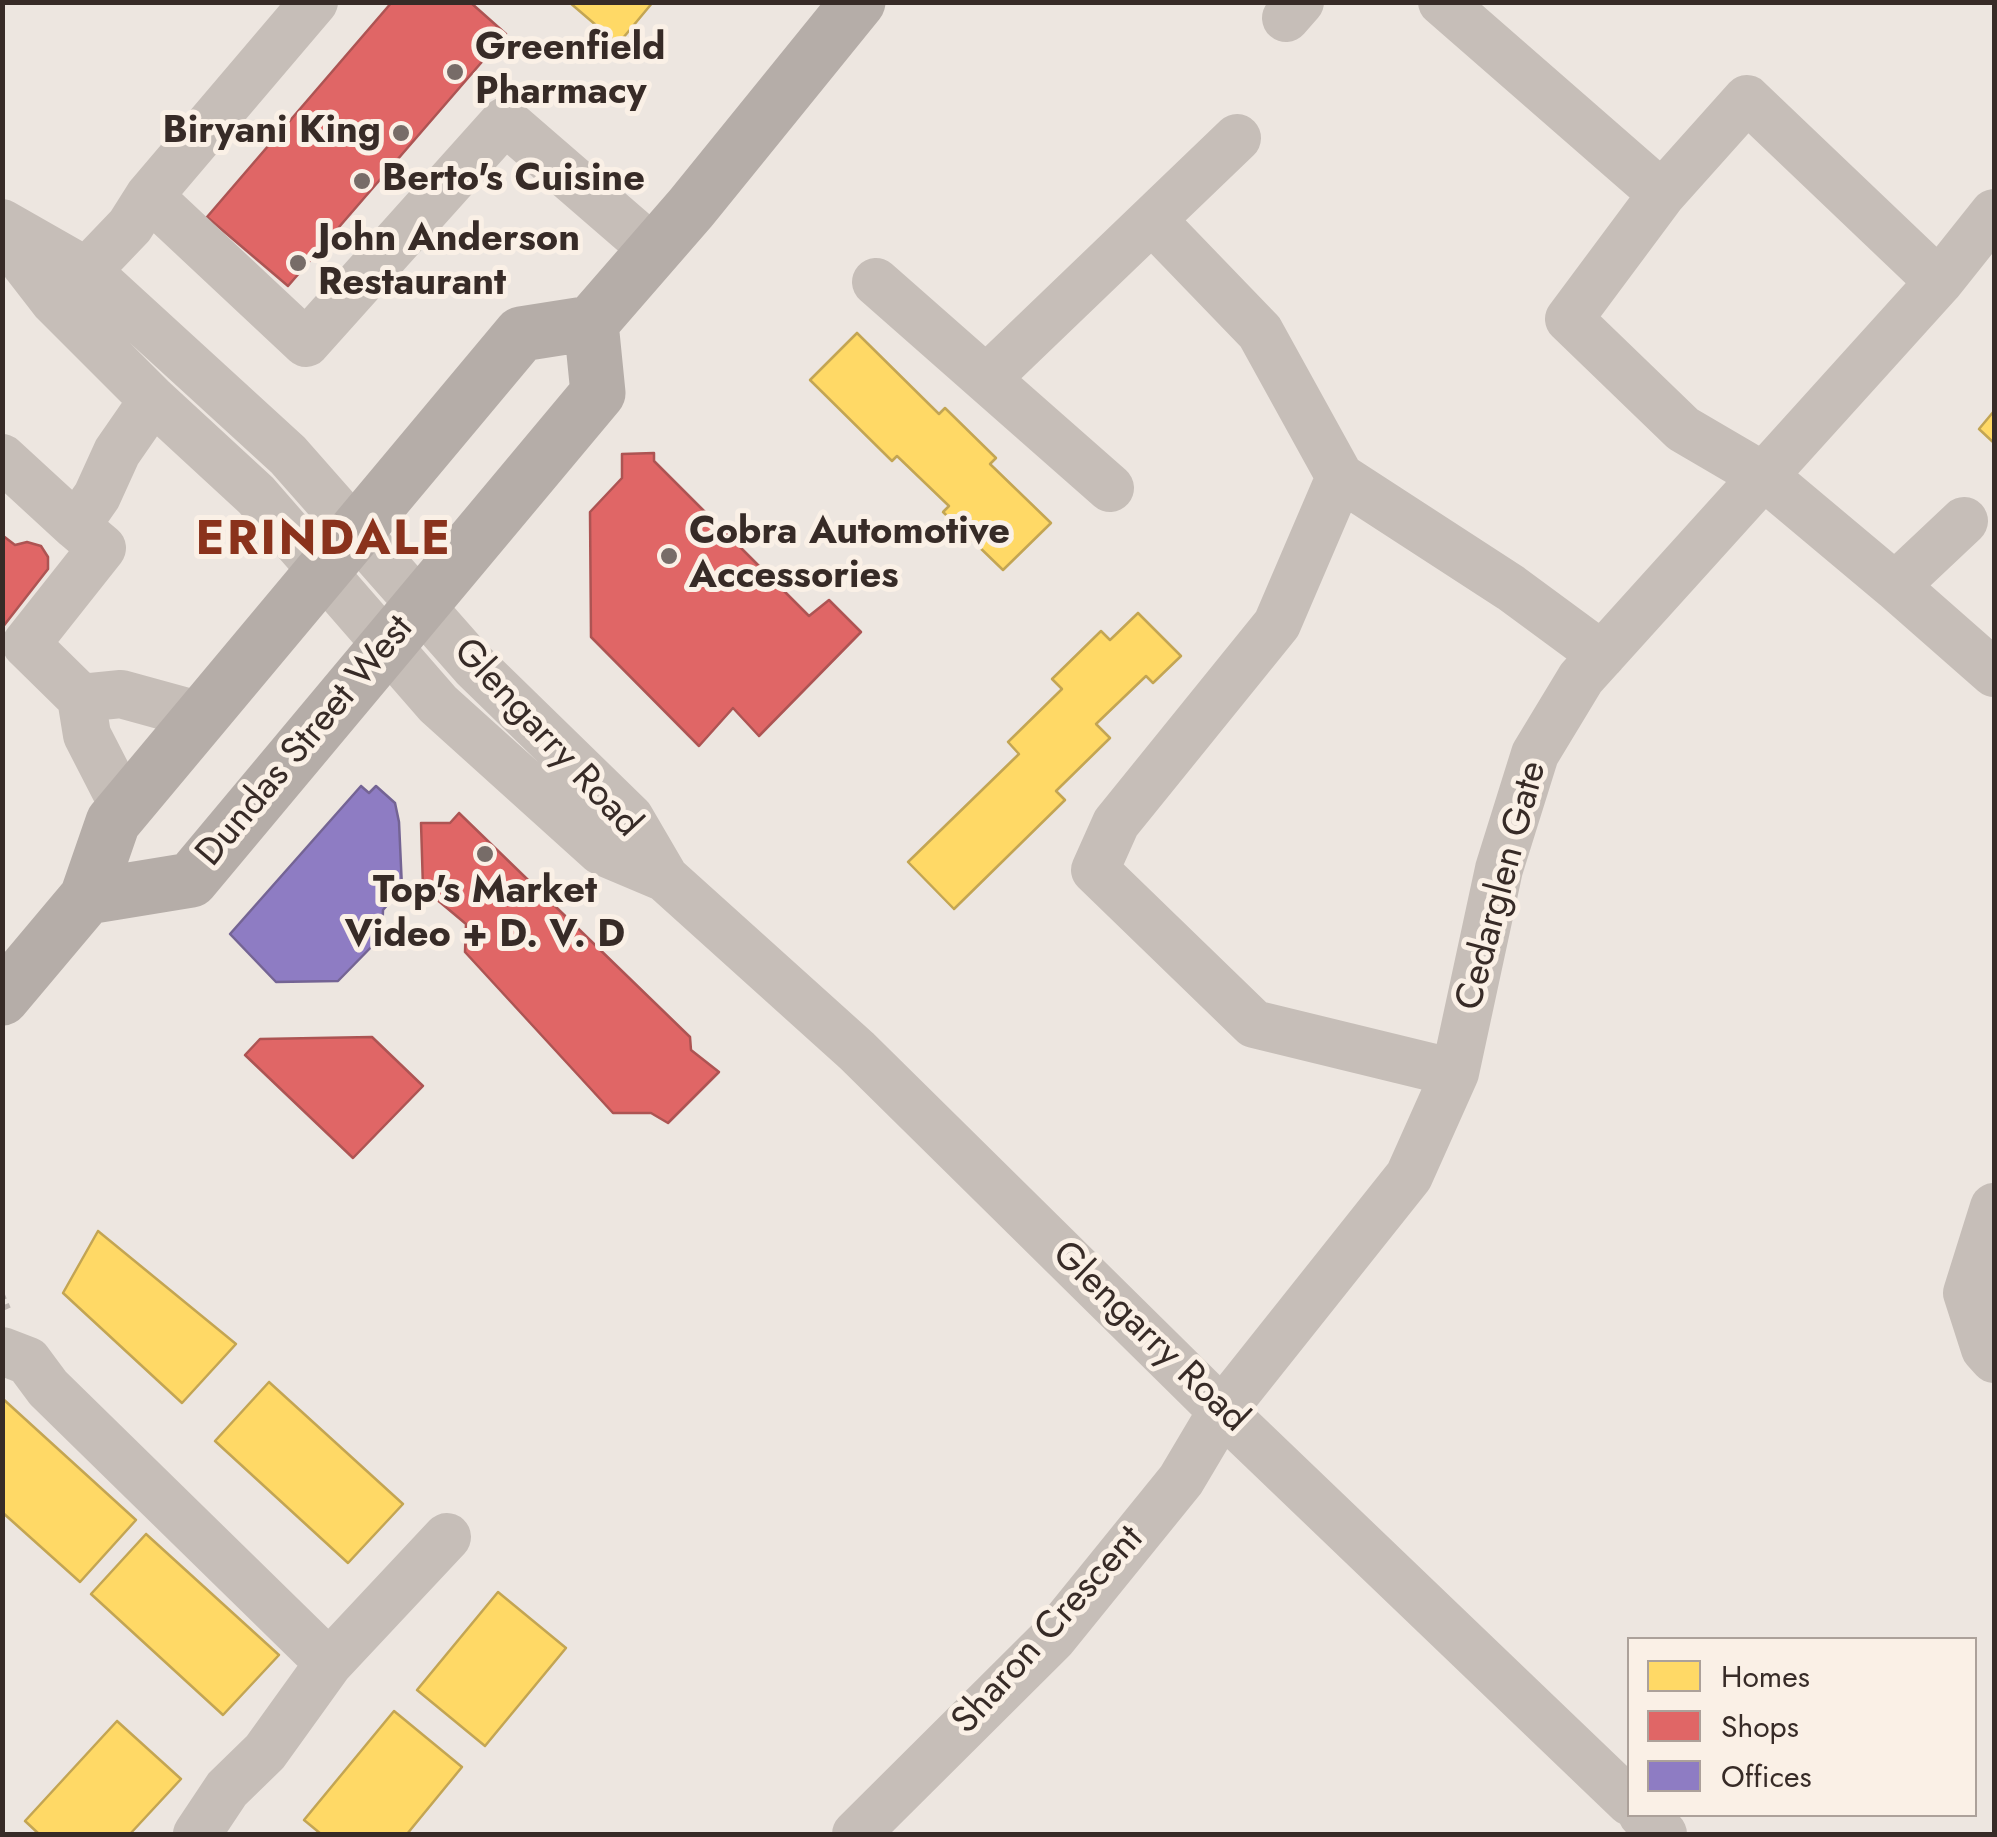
<!DOCTYPE html>
<html>
<head>
<meta charset="utf-8">
<style>
  body { margin:0 }
  #map { position:relative; width:1997px; height:1837px; overflow:hidden; background:#ede6e0; font-family:Jost,sans-serif }
  canvas { display:block }
  .frame { position:absolute; inset:0; border:5px solid #372b27; pointer-events:none }
  .legend { position:absolute; left:1627px; top:1637px; width:350px; height:180px; box-sizing:border-box; background:#faf0e6; border:2px solid #aca19a; margin:0; padding:12px 18px; list-style:none; font-size:30px; color:#372b27 }
  .legend li { display:flex; align-items:center; gap:20px; height:50px }
  .legend b { width:50px; border:2px solid #aca19a }
</style>
</head>
<body>
<div id="map">
<canvas width="1997" height="1837"></canvas>
<div class="frame"></div>
<ul class="legend">
<li><b style="height:28px;background:#ffd966"></b>Homes</li>
<li><b style="height:28px;background:#e06666"></b>Shops</li>
<li><b style="height:28px;background:#8e7cc3"></b>Offices</li>
</ul>
</div>
<script>
const c = document.querySelector('canvas').getContext('2d');
c.lineJoin = 'round';
function paint(path, color) { c.fillStyle = color; c.fill(path, 'evenodd'); }
const toPath = rows => new Path2D(rows.map(r => 'M' + r).join(''));
function strokePath(path, color, width, dash) { c.strokeStyle = color; c.lineWidth = width; c.lineCap = dash ? 'butt' : 'round'; c.setLineDash(dash || []); c.stroke(path); }
function write(font, color, halo, rows, align = 'center') {
  c.font = font + ' Jost,sans-serif'; c.lineWidth = 10; c.setLineDash([]); c.textBaseline = 'middle'; c.strokeStyle = halo; c.fillStyle = color; for (const [text, x, y, turn = 0] of rows) {
    c.save(); c.translate(x, y); c.rotate((+turn || 0) * Math.PI / 180); c.textAlign = isNaN(turn) ? turn : align; if (halo) c.strokeText(text, 0, 0); c.fillText(text, 0, 0); c.restore();
  }
}
const homes = toPath([
  [569,2,653,2,618,44,569,2],
  [857,333,939,414,945,408,996,458,990,464,1051,523,1003,570,943,512,949,506,897,456,892,461,810,380,857,333],
  [1994,411,1994,443,1979,429,1994,411],
  [1138,613,1181,656,1153,683,1146,676,1096,724,1110,738,1056,791,1065,800,954,909,908,862,1019,754,1008,742,1062,689,1052,679,1101,631,1110,640,1138,613],
  [98,1231,236,1344,182,1403,63,1293,98,1231],
  [269,1382,403,1504,348,1563,215,1441,269,1382],
  [2,1398,136,1520,80,1582,2,1512,2,1398],
  [146,1534,279,1655,223,1715,91,1594,146,1534],
  [498,1592,566,1648,485,1746,417,1690,498,1592],
  [394,1711,462,1767,407,1834,321,1834,304,1820,394,1711],
  [117,1721,181,1779,130,1834,39,1834,25,1821,117,1721]
]);
paint(homes, '#ffd966');
strokePath(homes, '#c3a553', 2.5);
const shops = toPath([
  [392,2,470,2,506,34,288,286,207,217,392,2],
  [654,453,654,461,809,616,829,600,861,632,759,736,733,708,699,746,591,637,590,512,622,478,622,454,654,453],
  [2,535,15,545,27,542,41,546,48,557,48,569,2,628,2,535],
  [459,813,690,1037,691,1050,719,1072,668,1123,651,1113,613,1113,465,952,466,924,423,888,421,823,450,823,459,813],
  [372,1037,423,1086,353,1158,245,1055,260,1039,372,1037]
]);
paint(shops, '#e06666');
strokePath(shops, '#ad5453', 2.5);
const offices = toPath([
  [361,786,369,793,376,786,395,803,399,822,402,888,383,910,382,936,338,981,276,982,230,934,361,786]
]);
paint(offices, '#8e7cc3');
strokePath(offices, '#746494', 2.5);
strokePath(toPath([
  [2,1295,8,1309]
]), '#beb6b1', 6, [5, 5]);
strokePath(toPath([
  [1442,2,1662,194],
  [1286,18,1300,2],
  [149,196,306,343,505,121,654,250],
  [1152,220,1260,332,1340,477,1511,588,1602,655],
  [2,223,88,272,288,455,474,666,630,818,665,878,857,1051,1222,1411,1630,1802],
  [2,234,54,301,153,400,256,495,438,704,601,851,665,878],
  [86,272,130,226,149,196,314,2],
  [876,282,1110,488],
  [1939,282,1747,99,1662,194,1569,319,1683,429,1765,477,1895,586,1994,673],
  [986,379,1237,138],
  [2,458,76,526,97,496,117,452,153,400],
  [1340,477,1277,624,1116,823,1095,870,1254,1024,1455,1073],
  [76,526,102,548,26,644,81,698,87,735,125,809],
  [1895,586,1964,521],
  [81,698,121,694,201,716],
  [1994,1207,1967,1293,1985,1349,1994,1359],
  [2,1351,28,1361,48,1388,329,1663],
  [1642,1814,1663,1834],
  [197,1834,227,1789,265,1752,329,1663,447,1537],
  [856,1834,1053,1638,1181,1480,1222,1411,1409,1176,1455,1073,1499,869,1535,754,1581,678,1939,282,1994,213]
]), '#c6beb8', 48);
strokePath(toPath([
  [87,897,191,880,598,393,591,323],
  [2,998,87,897,113,822,521,334,591,323,691,208,858,2]
]), '#b5ada8', 55);
for (const [x, y, r, color] of [
  [455,72,10,"#776c68"],
  [401,133,10,"#776c68"],
  [362,181,10,"#776c68"],
  [298,263,10,"#776c68"],
  [669,556,10,"#776c68"],
  [485,854,10,"#776c68"]
]) { const dot = new Path2D(); dot.arc(x, y, r, 0, 2 * Math.PI); c.fillStyle = color; c.fill(dot); strokePath(dot, '#faf0e6', 4); }
write('bold 38px', '#372b27', '#faf0e6', [
  ["Greenfield",475,50],
  ["Pharmacy",475,94],
  ["Biryani King",381,133,"right"],
  ["Berto's Cuisine",382,181],
  ["John Anderson",318,241],
  ["Restaurant",318,285],
  ["Cobra Automotive",689,534],
  ["Accessories",689,578],
  ["Top's Market",485,893,"center"],
  ["Video + D. V. D",485,937,"center"]
], 'left');
write('38px', '#372b27', '#faf0e6', [
  ["Glengarry Road",546,739,47],
  ["Dundas Street West",306,742,-50],
  ["Cedarglen Gate",1503,886,-75],
  ["Glengarry Road",1149,1338,44],
  ["Sharon Crescent",1049,1631,-48]
]);
c.letterSpacing = '2.5px';
write('bold 48px', '#8a321c', '#faf0e6', [
  ["ERINDALE",324,542]
]);
c.letterSpacing = '0px';
</script>
</body>
</html>
